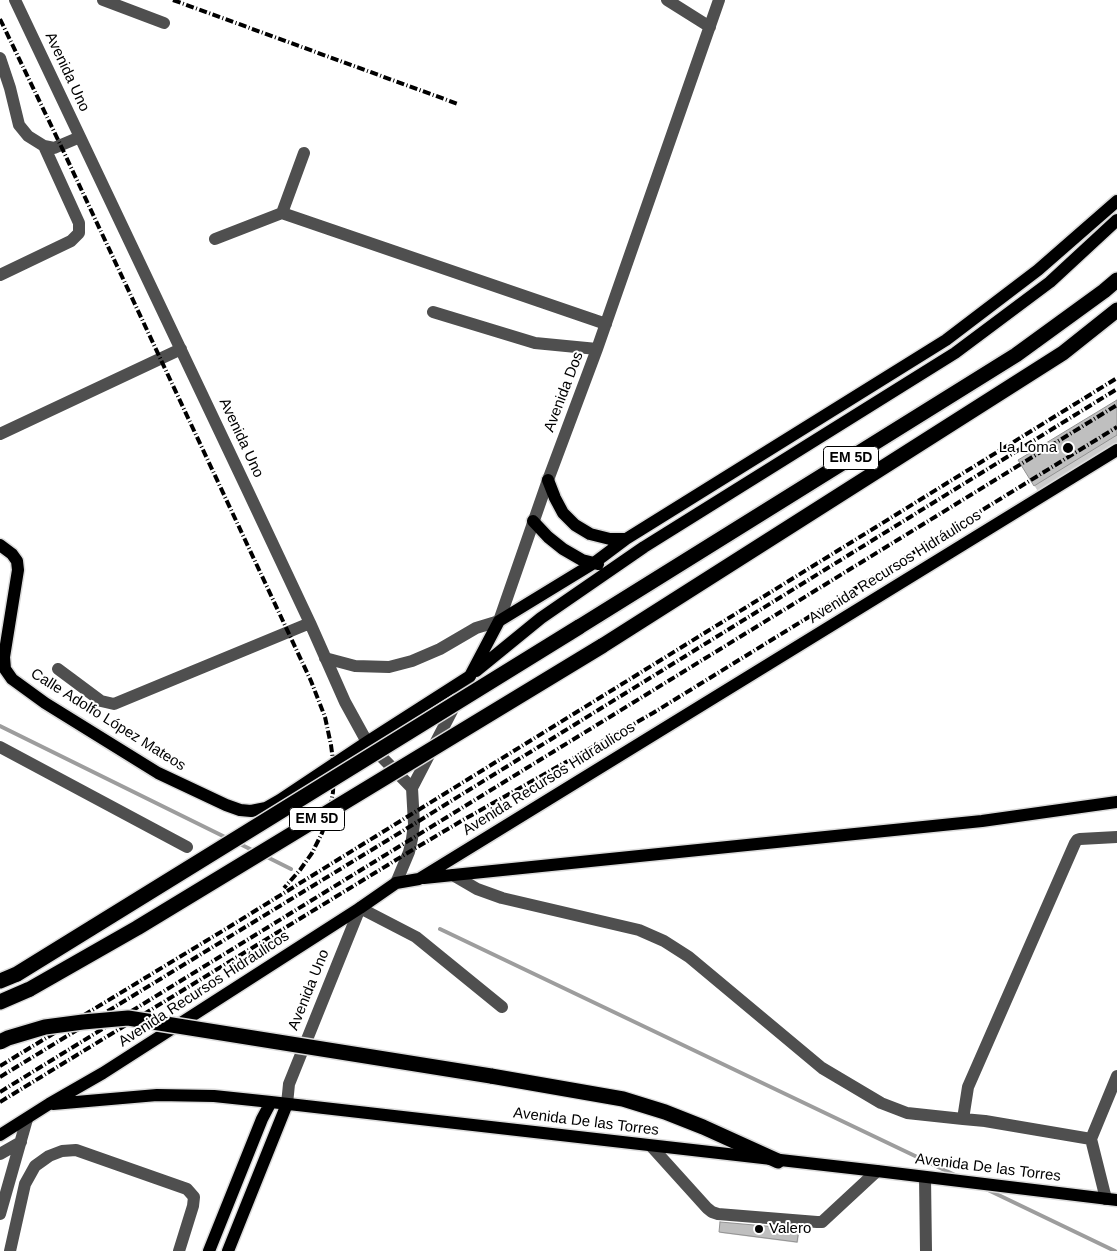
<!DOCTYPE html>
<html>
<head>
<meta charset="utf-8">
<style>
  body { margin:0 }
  canvas { display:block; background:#fff }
</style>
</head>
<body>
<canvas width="1117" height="1251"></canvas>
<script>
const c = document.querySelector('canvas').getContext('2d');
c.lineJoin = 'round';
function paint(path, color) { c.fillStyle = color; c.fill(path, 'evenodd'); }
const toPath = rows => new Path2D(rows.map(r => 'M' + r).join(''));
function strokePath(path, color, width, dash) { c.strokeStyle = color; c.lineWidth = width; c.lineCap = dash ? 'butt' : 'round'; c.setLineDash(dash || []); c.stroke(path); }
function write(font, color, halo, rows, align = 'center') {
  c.font = font + ' Helvetica,sans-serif'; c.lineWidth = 4; c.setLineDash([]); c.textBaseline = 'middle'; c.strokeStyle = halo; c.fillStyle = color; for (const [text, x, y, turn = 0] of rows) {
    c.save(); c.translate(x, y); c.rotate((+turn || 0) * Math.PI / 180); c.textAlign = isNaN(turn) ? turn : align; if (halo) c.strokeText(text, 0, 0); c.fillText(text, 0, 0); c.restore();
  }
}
paint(toPath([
  [1117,401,1117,448,1040,495,1020,461],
  [798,1230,799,1232,798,1243,721,1233,720,1232]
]), '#0003');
strokePath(toPath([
  [0,726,229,839],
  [238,843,256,852],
  [265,856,291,869],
  [440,929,957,1176],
  [986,1189,1115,1251]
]), '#9d9d9d', 4);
const building = toPath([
  [1117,400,1117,435,1034,486,1018,460,1117,400],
  [720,1222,799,1229,797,1242,719,1232,720,1222]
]);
paint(building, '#bfbfbf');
strokePath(building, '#939393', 1);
const major = toPath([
  [548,480,555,498,563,513,575,525,590,534,610,539,626,539],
  [533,521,548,537,563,549,582,560,598,564],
  [0,545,12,554,17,561,18,570,4,657,5,669,12,679,45,703,158,773,226,805,240,810,251,811,266,808,280,800,367,742,470,676,499,621,594,563,626,539,946,340,1038,270,1117,201],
  [476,671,541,618,644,547,955,353,1050,282,1117,220],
  [424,878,982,821,1117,802],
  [53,1104,157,1095,214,1096,271,1102,877,1171,1117,1200],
  [0,1135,49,1104,103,1073,360,908,396,883,419,879,1117,450],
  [209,1251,262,1119,271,1102],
  [228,1251,287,1104]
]);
const highway = toPath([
  [579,627,1016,355,1104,291,1117,280],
  [602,646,1063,353,1117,310],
  [0,981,17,974],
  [0,1002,30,989],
  [491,1076,623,1099,665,1112,703,1127,778,1161]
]);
strokePath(major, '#dbdbdb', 15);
strokePath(highway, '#dbdbdb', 18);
strokePath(toPath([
  [15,0,246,487,310,623,345,702,367,742,412,788,414,824,412,839,409,852,396,883],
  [103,0,164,23],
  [667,0,710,27],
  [0,58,10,88,19,125,28,136,44,146,54,148,80,137],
  [304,153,282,213,606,324],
  [215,239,282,213],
  [0,275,71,241,79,233,79,223,44,146],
  [433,312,535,343,597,349],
  [0,434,181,349],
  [325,658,355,666,389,667,412,661,440,649,476,628,499,621,548,480,597,349,719,0],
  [58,669,101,701,114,704,310,623],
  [0,747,187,847],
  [412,788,470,676],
  [453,875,477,889,502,898,639,930,664,941,689,957,822,1068,881,1103,907,1113,963,1119],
  [287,1104,289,1084,360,908,416,937,502,1007],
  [1091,1139,985,1121,963,1119,968,1087,1075,843,1077,840,1080,839,1117,837],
  [651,1146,707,1208,712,1212,718,1214,817,1222,822,1222,877,1171],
  [0,1154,21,1142],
  [925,1177,926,1251],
  [1106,1199,1091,1139,1117,1076],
  [0,1214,27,1119],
  [10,1251,25,1184,35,1166,49,1156,62,1151,76,1150,187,1189,194,1197,193,1206,179,1251]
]), '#4f4f4f', 12);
strokePath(major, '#000', 12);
strokePath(highway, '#000', 15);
strokePath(toPath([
  [173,0,458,104],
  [0,19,61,146,311,681,325,717,331,745,334,768,333,792,330,809,322,833,312,853,300,870,284,888],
  [0,1066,229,927,1117,378],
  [0,1077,414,824,1117,389],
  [0,1092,1117,405],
  [0,1102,409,852,463,820,653,713,1117,427]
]), '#000', 4, [8, 2.5, 1, 2.5]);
const highwayBridge = toPath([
  [17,974,579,627],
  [30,989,137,928,602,646],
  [0,1042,8,1038,45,1027,83,1022,128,1018,491,1076]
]);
strokePath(highwayBridge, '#dbdbdb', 18, []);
strokePath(highwayBridge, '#000', 15);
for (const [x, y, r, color] of [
  [1068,448,6,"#000"],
  [759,1229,5,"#000"]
]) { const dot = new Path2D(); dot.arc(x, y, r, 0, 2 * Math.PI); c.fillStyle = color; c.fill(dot); strokePath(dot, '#fff', 2); }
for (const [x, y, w] of [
  [851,458,55],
  [317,819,55]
]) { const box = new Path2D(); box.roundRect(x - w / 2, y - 11.5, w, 23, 4); c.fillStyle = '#fff'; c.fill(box); strokePath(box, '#000', 1); }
write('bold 14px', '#000', null, [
  ["EM 5D",851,458],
  ["EM 5D",317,819]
]);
write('15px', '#000', '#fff', [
  ["Avenida Uno",67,72,65],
  ["Avenida Dos",564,392,-69],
  ["Avenida Uno",241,438,65],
  ["Avenida Recursos Hidráulicos",895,567,-32],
  ["Calle Adolfo López Mateos",108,720,32],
  ["Avenida Recursos Hidráulicos",549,779,-32],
  ["Avenida Recursos Hidráulicos",204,989,-33],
  ["Avenida Uno",309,990,-68],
  ["Avenida De las Torres",586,1122,7],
  ["Avenida De las Torres",988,1168,7]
]);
write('15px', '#000', '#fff', [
  ["La Loma",1057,448],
  ["Valero",769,1229,"left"]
], 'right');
</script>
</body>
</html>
